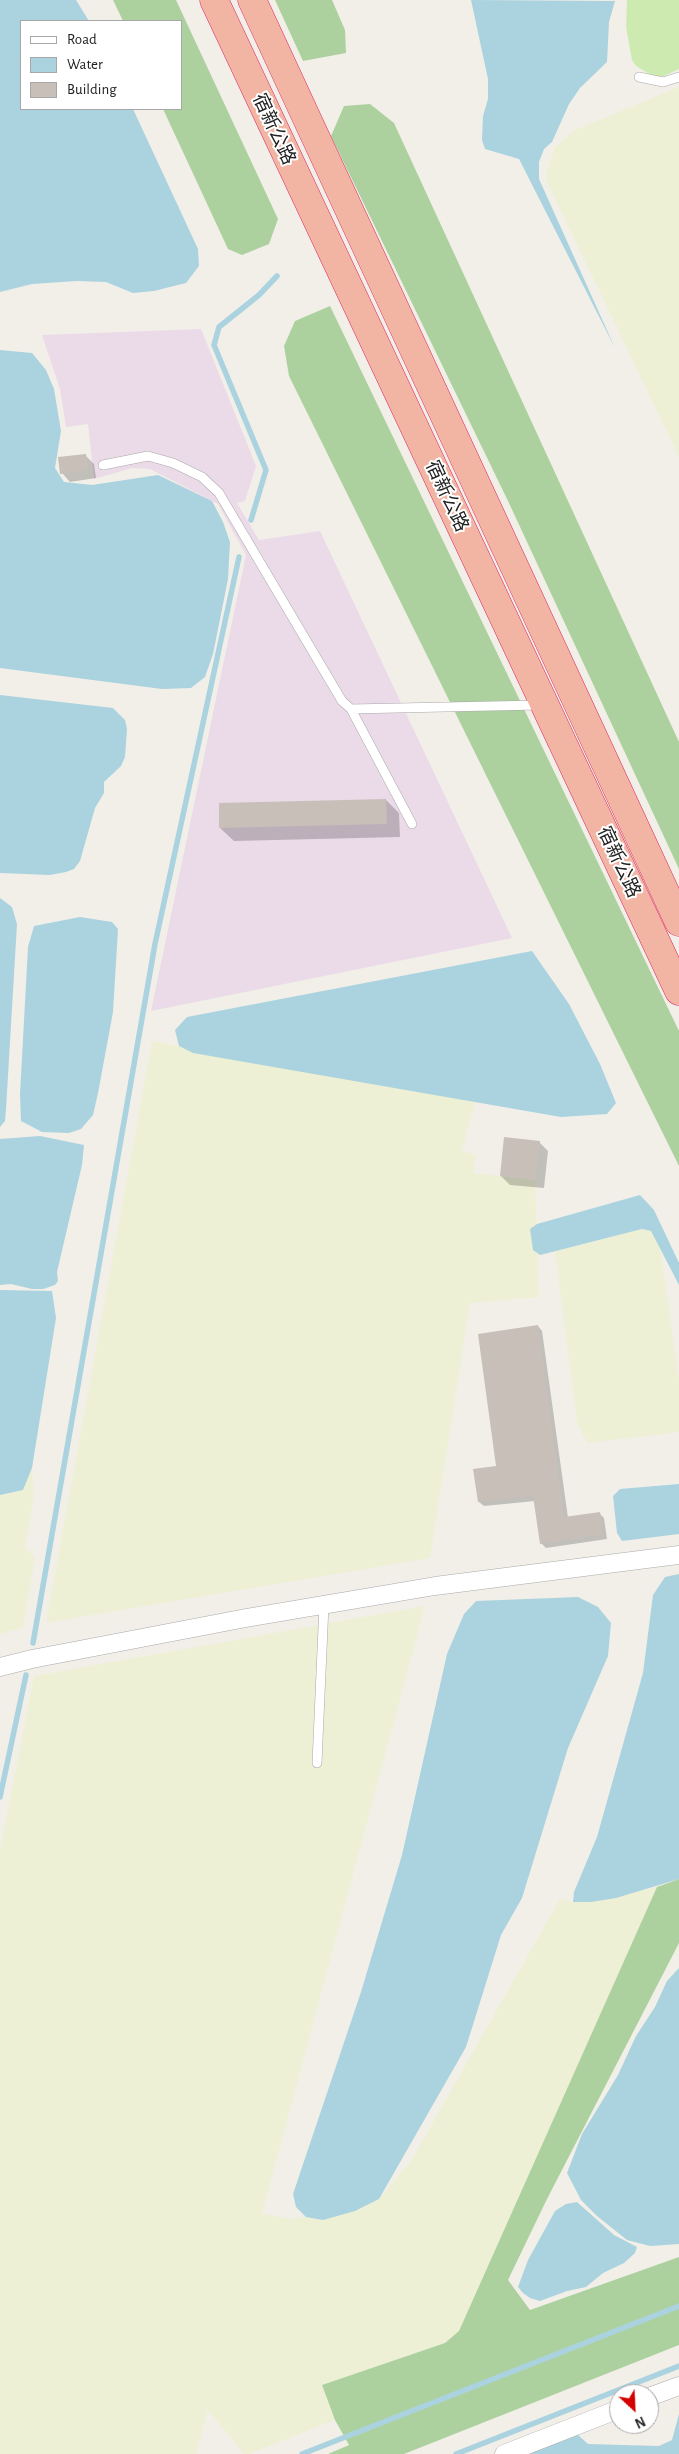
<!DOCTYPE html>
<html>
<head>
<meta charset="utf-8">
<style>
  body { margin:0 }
  #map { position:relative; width:679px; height:2454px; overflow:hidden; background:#f2efe9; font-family:"Alegreya Sans",sans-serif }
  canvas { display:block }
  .legend { position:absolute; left:20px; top:20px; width:162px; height:90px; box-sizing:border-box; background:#fff; border:1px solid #a7a7a7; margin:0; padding:6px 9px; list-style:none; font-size:15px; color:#222 }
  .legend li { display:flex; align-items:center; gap:10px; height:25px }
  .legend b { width:25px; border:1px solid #a7a7a7 }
  .north { position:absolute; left:609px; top:2384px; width:50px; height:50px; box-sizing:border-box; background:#fff; border:1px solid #a7a7a7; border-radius:50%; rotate:155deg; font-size:14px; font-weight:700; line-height:20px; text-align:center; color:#222 }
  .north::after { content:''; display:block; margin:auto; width:18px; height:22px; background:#d40000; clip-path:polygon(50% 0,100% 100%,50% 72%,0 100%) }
</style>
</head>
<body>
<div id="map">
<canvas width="679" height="2454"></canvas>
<ul class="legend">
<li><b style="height:6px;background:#fff"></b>Road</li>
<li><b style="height:14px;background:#aad3df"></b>Water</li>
<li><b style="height:14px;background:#c7bfb8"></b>Building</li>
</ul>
<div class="north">N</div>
</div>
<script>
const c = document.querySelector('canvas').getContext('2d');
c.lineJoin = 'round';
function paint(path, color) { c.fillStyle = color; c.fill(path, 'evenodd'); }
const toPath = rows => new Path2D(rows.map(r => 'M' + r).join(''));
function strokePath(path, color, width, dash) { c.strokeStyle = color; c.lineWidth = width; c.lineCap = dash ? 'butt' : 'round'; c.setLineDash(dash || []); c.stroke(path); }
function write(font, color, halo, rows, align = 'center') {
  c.font = font + ' "Alegreya Sans","Noto Sans SC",sans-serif'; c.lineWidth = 4; c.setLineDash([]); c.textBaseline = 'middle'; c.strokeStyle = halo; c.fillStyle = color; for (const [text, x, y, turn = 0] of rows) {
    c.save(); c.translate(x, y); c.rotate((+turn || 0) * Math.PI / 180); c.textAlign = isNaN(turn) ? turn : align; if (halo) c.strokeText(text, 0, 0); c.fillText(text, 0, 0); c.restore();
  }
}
paint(toPath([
  [201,329,256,466,245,501,237,503,259,540,320,531,512,938,151,1011,246,555,218,504,150,469,132,468,94,479,88,424,66,427,60,389,42,335]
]), '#ebdbe8');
paint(toPath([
  [679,87,679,457,548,184,546,172,555,147,575,130],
  [152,1041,475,1102,462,1151,476,1155,473,1173,535,1180,539,1297,470,1303,430,1558,46,1623],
  [642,1229,651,1231,660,1245,679,1380,679,1432,587,1443,577,1423,555,1251],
  [32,1468,34,1494,25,1547,35,1558,23,1628,0,1634,0,1495,23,1490],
  [425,1606,262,2214,292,2219,360,2209,379,2199,411,2161,560,1899,573,1902,591,1902,657,1887,459,2331,445,2343,322,2385,335,2420,249,2454,244,2454,208,2410,196,2454,0,2454,0,1850,34,1676]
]), '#eef0d5');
paint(toPath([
  [627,0,679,0,679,69,664,76,653,76,636,66,632,60,626,27]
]), '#cdebb0');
paint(toPath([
  [113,0,176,0,278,219,269,244,242,255,228,249,163,109,181,109,181,21,123,21],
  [275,0,332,0,345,30,346,53,303,61],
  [370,104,394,123,679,742,679,869,508,501,331,136,344,106],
  [330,306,679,1031,679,1166,289,376,284,346,295,321],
  [679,1879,679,1943,546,2201,508,2280,530,2310,679,2257,679,2345,404,2454,328,2454,349,2445,335,2420,322,2385,445,2343,459,2331,657,1887]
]), '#add19e');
paint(toPath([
  [0,0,76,0,89,21,21,21,21,109,133,109,198,249,199,266,186,283,154,291,133,293,106,282,77,281,32,284,0,292],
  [471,0,615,1,609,22,607,62,580,88,569,104,552,142,544,149,539,162,539,179,615,348,519,159,485,149,482,140,483,116,488,99,488,79],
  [0,350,32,353,46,370,54,389,61,431,55,468,64,482,92,485,158,475,212,501,223,522,230,542,228,579,213,654,205,677,191,688,162,689,0,668],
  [0,695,113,708,125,720,127,729,125,757,121,766,104,782,104,793,95,808,80,861,74,869,66,872,50,875,0,873],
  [0,898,12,907,17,924,6,1109,5,1121,0,1127],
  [80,917,112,922,118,929,113,1012,98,1093,93,1115,81,1129,69,1133,42,1132,21,1121,20,1094,28,947,34,926],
  [532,951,569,1004,600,1064,616,1103,607,1114,561,1117,193,1053,179,1046,175,1030,187,1017],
  [40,1136,84,1145,82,1165,57,1272,58,1281,55,1285,43,1289,32,1289,11,1284,0,1285,0,1139],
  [640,1195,654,1210,679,1263,679,1285,651,1231,642,1229,540,1255,533,1250,530,1229,537,1224],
  [0,1290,52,1291,56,1318,32,1468,23,1490,0,1495],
  [679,1484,679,1534,622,1541,617,1533,613,1496,620,1489],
  [679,1574,679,1879,616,1898,591,1902,573,1902,574,1892,597,1837,643,1673,653,1595,665,1577],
  [578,1597,598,1607,611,1623,608,1656,568,1748,522,1898,501,1935,466,2047,379,2199,355,2211,323,2220,306,2217,296,2207,293,2194,361,1992,402,1855,447,1654,464,1614,476,1601],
  [679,1968,679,2244,650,2246,627,2240,597,2216,581,2200,567,2173,582,2134,618,2075,636,2036,655,2007,667,1981],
  [577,2202,614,2235,637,2247,635,2253,624,2263,603,2273,586,2287,567,2291,540,2301,530,2298,523,2293,518,2287,528,2260,555,2211,566,2204],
  [679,2414,679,2454,522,2454,576,2433,588,2444,659,2446,672,2440]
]), '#aad3df');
paint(toPath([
  [85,455,94,464,96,478,70,482,62,473],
  [386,800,399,813,400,837,234,841,220,828],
  [539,1142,548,1151,544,1188,510,1185,501,1176],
  [538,1326,542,1331,568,1518,599,1513,604,1518,607,1539,546,1548,541,1543,535,1501,484,1506,479,1502,498,1467]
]), '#0003');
strokePath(toPath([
  [251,520,266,470,214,345,219,327,259,295,277,276],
  [33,1643,155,944,239,557],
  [0,1797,26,1675],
  [302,2454,679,2306],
  [456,2454,679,2366]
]), '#aad3df', 5.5);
paint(toPath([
  [86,454,88,470,60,474,58,457],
  [386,799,387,824,219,828,219,803],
  [504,1137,540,1141,535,1180,500,1176],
  [538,1325,564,1517,600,1512,603,1534,540,1544,533,1496,478,1502,473,1469,496,1466,478,1334]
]), '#c7bfb8');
const service = toPath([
  [639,77,663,82,679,77],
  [103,465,148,456,173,463,202,477,219,493,342,701,351,709,412,824],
  [351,709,539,705],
  [317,1763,324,1605]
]);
const minor = toPath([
  [0,1667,32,1659,246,1618,435,1586,679,1555],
  [649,2397,679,2386],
  [504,2454,619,2409]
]);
const trunk = toPath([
  [214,0,679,991],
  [252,0,679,922]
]);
strokePath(service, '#a9a9a9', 10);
strokePath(minor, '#a9a9a9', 19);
strokePath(trunk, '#dc2a67', 29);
strokePath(service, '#fff', 9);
strokePath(minor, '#fff', 18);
strokePath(trunk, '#f2b4a3', 28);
write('19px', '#222', '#fff', [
  ["宿新公路",274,129,65],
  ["宿新公路",447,496,65],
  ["宿新公路",619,862,65]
]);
</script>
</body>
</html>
